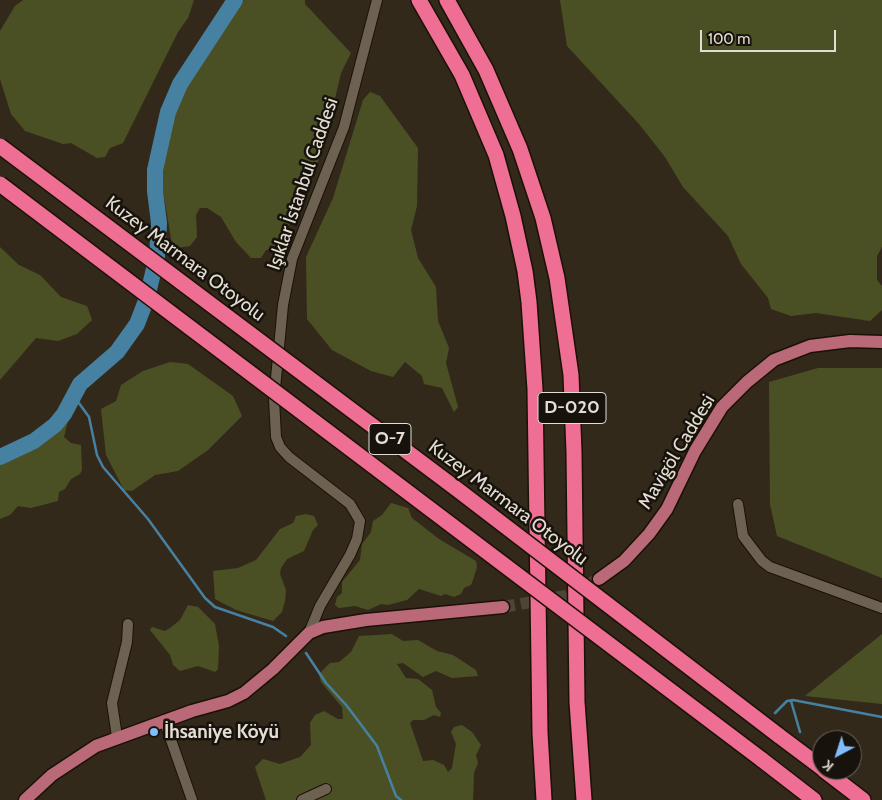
<!DOCTYPE html>
<html>
<head>
<meta charset="utf-8">
<style>
  body { margin:0 }
  #map { position:relative; width:882px; height:800px; overflow:hidden; background:#33291b; font-family:Cabin,sans-serif }
  canvas { display:block }
  .north { position:absolute; left:812px; top:730px; width:50px; height:50px; box-sizing:border-box; background:#17130c; border:1px solid #69645c; border-radius:50%; rotate:220deg; font-size:14px; font-weight:700; line-height:20px; text-align:center; color:#e4ddd4 }
  .north::after { content:''; display:block; margin:auto; width:18px; height:22px; background:#80bdfa; clip-path:polygon(50% 0,100% 100%,50% 72%,0 100%) }
  .scale { position:absolute; left:700px; top:30px; width:136px; height:22px; box-sizing:border-box; border:2px solid #e4ddd4; border-top:0; padding-left:6px; font-size:15px; line-height:18px; white-space:nowrap; color:#e4ddd4; -webkit-text-stroke:4px #17130c; paint-order:stroke }
</style>
</head>
<body>
<div id="map">
<canvas width="882" height="800"></canvas>
<div class="north">K</div>
<div class="scale">100 m</div>
</div>
<script>
const c = document.querySelector('canvas').getContext('2d');
c.lineJoin = 'round';
function paint(path, color) { c.fillStyle = color; c.fill(path, 'evenodd'); }
const toPath = rows => new Path2D(rows.map(r => 'M' + r).join(''));
function strokePath(path, color, width, dash) { c.strokeStyle = color; c.lineWidth = width; c.lineCap = dash ? 'butt' : 'round'; c.setLineDash(dash || []); c.stroke(path); }
function write(font, color, halo, rows, align = 'center') {
  c.font = font + ' Cabin,sans-serif'; c.lineWidth = 5; c.setLineDash([]); c.textBaseline = 'middle'; c.strokeStyle = halo; c.fillStyle = color; for (const [text, x, y, turn = 0] of rows) {
    c.save(); c.translate(x, y); c.rotate((+turn || 0) * Math.PI / 180); c.textAlign = isNaN(turn) ? turn : align; if (halo) c.strokeText(text, 0, 0); c.fillText(text, 0, 0); c.restore();
  }
}
paint(toPath([
  [23,0,194,0,188,18,178,32,123,143,110,148,105,157,97,158,71,143,63,144,25,131,11,114,0,79,0,31,15,6],
  [244,0,305,0,305,4,351,53,341,73,323,150,279,247,266,250,261,258,251,258,236,242,221,217,207,208,200,208,196,215,197,237,190,246,177,248,172,244,160,173,166,126,192,71],
  [560,0,882,0,882,247,877,256,877,280,882,286,882,310,870,321,816,313,791,316,771,309,768,298,741,264,728,236,683,187,665,157,639,124,567,46],
  [370,92,380,96,418,148,417,206,411,230,418,258,436,287,438,321,449,348,446,363,458,407,454,412,442,388,424,384,422,376,405,362,393,377,371,371,332,350,307,319,306,257,333,198,363,100],
  [0,247,19,265,40,275,61,297,87,306,92,320,77,334,58,341,36,338,0,380],
  [170,362,188,364,233,396,242,416,208,450,178,471,155,475,132,491,124,490,106,455,101,409,116,401,121,385,143,371],
  [818,368,882,368,882,578,777,536,770,504,769,382],
  [68,413,69,417,64,437,71,443,81,445,82,470,80,474,71,479,65,489,59,492,58,501,31,508,18,506,10,515,0,519,0,454,28,441,61,414],
  [391,503,408,508,412,518,439,539,476,561,477,567,473,580,471,585,464,588,461,594,454,597,445,594,441,596,419,589,407,600,388,605,381,604,368,610,355,606,339,608,335,605,337,597,342,593,342,582,360,560,362,544,371,532,373,521,382,515],
  [306,514,314,516,318,525,313,530,304,551,287,559,281,568,280,574,286,590,285,601,282,612,273,621,236,610,215,599,213,571,238,568,256,560,280,529,293,523,296,516],
  [188,605,198,607,215,624,219,646,218,669,215,672,198,666,180,671,173,665,170,655,150,630,152,627,165,631,170,628,180,620],
  [392,634,403,641,418,640,437,651,453,655,476,670,478,676,452,678,436,671,423,677,403,663,397,664,406,678,418,679,432,690,436,707,441,713,440,717,434,715,424,720,413,720,410,723,423,761,433,760,444,765,448,772,452,768,456,744,451,732,454,727,462,725,472,732,481,745,476,755,478,763,474,773,473,800,266,800,255,767,263,759,280,764,300,757,311,745,310,723,315,715,324,711,338,719,343,719,342,707,321,682,319,674,330,663,339,662,351,652,359,636],
  [882,634,882,704,805,696]
]), '#4b5024');
strokePath(toPath([
  [76,399,89,417,97,455,103,467,148,519,205,598,215,607,273,627,286,636],
  [306,653,326,683,347,706,377,746,396,796,401,800],
  [791,701,800,732],
  [775,713,787,701,793,700,882,717]
]), '#4781a2', 2.5);
strokePath(toPath([
  [0,457,34,441,55,425,64,414,80,384,117,352,137,324,147,298,157,256,159,223,155,191,155,170,168,112,180,84,235,0]
]), '#4781a2', 16);
strokePath(toPath([
  [503,607,566,596,599,579]
]), '#4e4437', 12, [12, 6]);
const minor = toPath([
  [738,504,743,536,762,561,770,567,882,608],
  [309,633,320,606,350,555,357,539,360,521,350,504,289,457,280,447,276,437,274,399,283,305,292,259,344,127,377,0],
  [164,720,192,800],
  [117,737,112,703,127,642,128,624],
  [302,800,326,789]
]);
const major = toPath([
  [599,579,624,561,649,534,667,509,695,451,722,407,747,382,774,360,810,346,850,341,882,342],
  [25,800,52,775,96,746,192,711,228,701,244,693,273,669,309,633,323,627,366,620,503,607]
]);
const highway = toPath([
  [419,0,462,75,496,155,513,216,525,271,529,302,535,389,540,733,544,800],
  [447,0,486,70,520,149,543,218,557,278,571,375,574,452,577,702,584,800],
  [778,735,822,768],
  [761,759,814,800],
  [824,770,863,800]
]);
strokePath(minor, '#1b1105', 12);
strokePath(major, '#1b1105', 15);
strokePath(highway, '#1b1105', 18);
strokePath(minor, '#6d6151', 10);
strokePath(major, '#ba6979', 12);
strokePath(highway, '#ee6e94', 15);
const highwayBridge = toPath([
  [0,146,458,490,778,735],
  [0,184,761,759]
]);
strokePath(highwayBridge, '#1b1105', 18, []);
strokePath(highwayBridge, '#ee6e94', 15);
for (const [x, y, r, color] of [
  [154,732,5,"#80bdfa"]
]) { const dot = new Path2D(); dot.arc(x, y, r, 0, 2 * Math.PI); c.fillStyle = color; c.fill(dot); strokePath(dot, '#17130c', 2); }
for (const [x, y, w] of [
  [572,408,68],
  [390,439,42]
]) { const box = new Path2D(); box.roundRect(x - w / 2, y - 15.5, w, 31, 4); c.fillStyle = '#17130c'; c.fill(box); strokePath(box, '#e4ddd4', 1); }
write('bold 18px', '#e4ddd4', null, [
  ["D-020",572,408],
  ["O-7",390,439]
]);
write('19px', '#e4ddd4', '#17130c', [
  ["Işıklar İstanbul Caddesi",303,184,-71],
  ["Kuzey Marmara Otoyolu",185,259,37],
  ["Mavigöl Caddesi",677,452,-59],
  ["Kuzey Marmara Otoyolu",508,503,37]
]);
write('bold 19px', '#e4ddd4', '#17130c', [
  ["İhsaniye Köyü",164,732]
], 'left');
</script>
</body>
</html>
